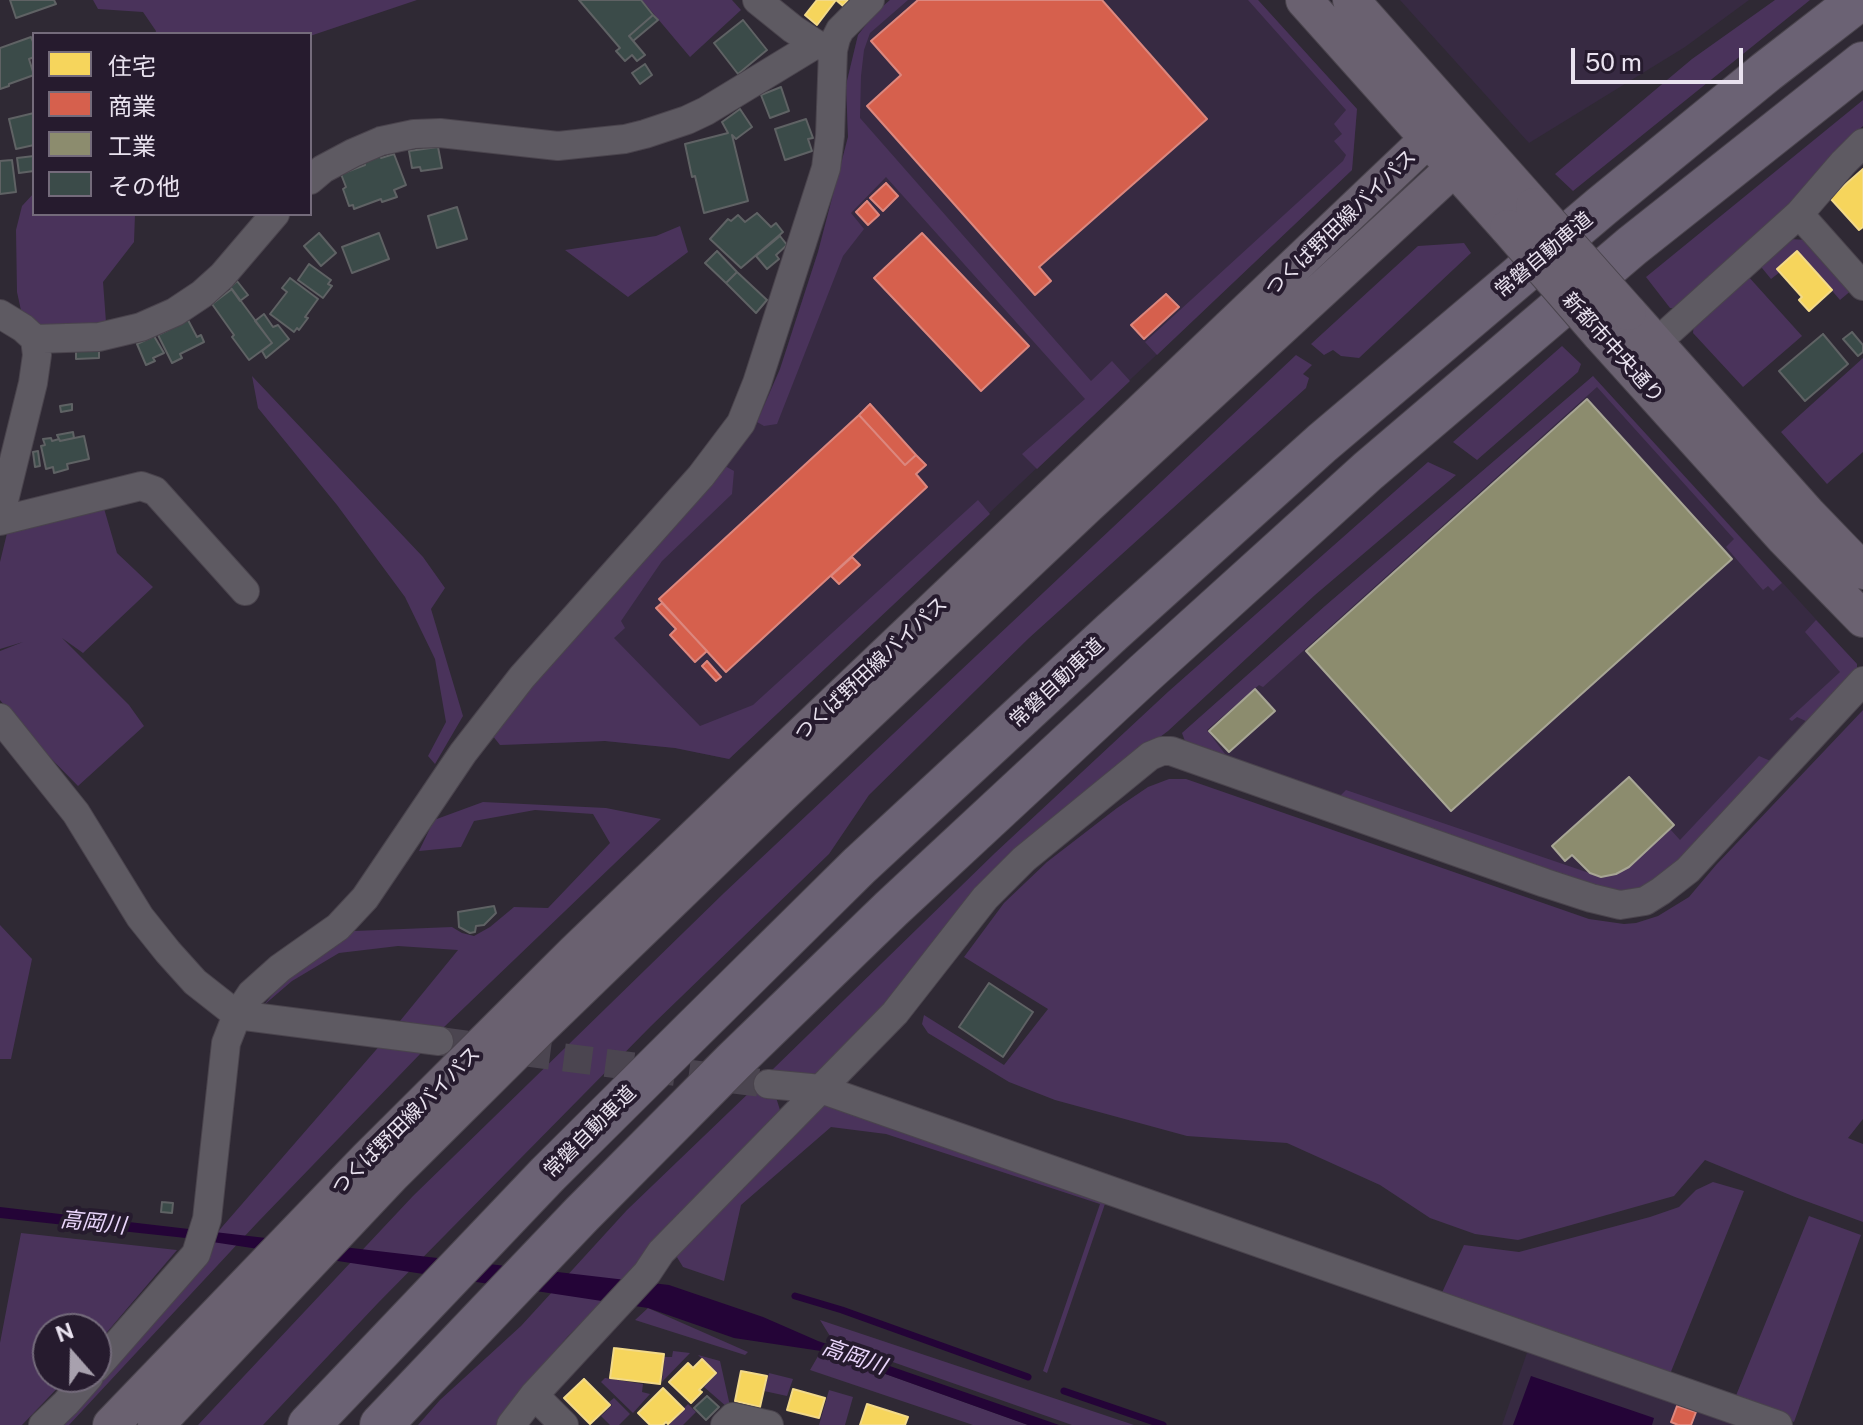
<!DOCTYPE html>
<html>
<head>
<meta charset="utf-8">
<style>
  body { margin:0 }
  #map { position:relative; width:1863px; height:1425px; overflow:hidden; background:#2f2934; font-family:"Public Sans","Noto Sans JP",sans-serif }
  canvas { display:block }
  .legend { position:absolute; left:32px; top:32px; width:280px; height:184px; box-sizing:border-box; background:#261b2e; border:2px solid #746b7b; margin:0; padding:10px 14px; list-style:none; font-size:24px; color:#e9e2ef }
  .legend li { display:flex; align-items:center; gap:16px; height:40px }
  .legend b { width:40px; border:2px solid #746b7b }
  .north { position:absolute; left:32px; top:1313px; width:80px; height:80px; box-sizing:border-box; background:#261b2e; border:2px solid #746b7b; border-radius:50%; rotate:340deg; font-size:22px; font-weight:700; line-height:32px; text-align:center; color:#e9e2ef }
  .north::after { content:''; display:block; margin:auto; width:28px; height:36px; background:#a8a1ae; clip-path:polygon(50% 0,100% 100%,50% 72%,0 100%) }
  .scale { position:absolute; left:1571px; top:48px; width:172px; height:36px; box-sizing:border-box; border:4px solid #e9e2ef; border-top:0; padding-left:10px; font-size:24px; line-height:28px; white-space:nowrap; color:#e9e2ef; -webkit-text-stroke:6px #261b2e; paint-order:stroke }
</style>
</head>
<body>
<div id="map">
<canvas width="1863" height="1425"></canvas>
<ul class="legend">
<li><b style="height:22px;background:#f6d55c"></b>住宅</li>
<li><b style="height:22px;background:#d6604d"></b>商業</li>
<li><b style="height:22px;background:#8c8c6e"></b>工業</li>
<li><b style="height:22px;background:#3b4b49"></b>その他</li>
</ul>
<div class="north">N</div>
<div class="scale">50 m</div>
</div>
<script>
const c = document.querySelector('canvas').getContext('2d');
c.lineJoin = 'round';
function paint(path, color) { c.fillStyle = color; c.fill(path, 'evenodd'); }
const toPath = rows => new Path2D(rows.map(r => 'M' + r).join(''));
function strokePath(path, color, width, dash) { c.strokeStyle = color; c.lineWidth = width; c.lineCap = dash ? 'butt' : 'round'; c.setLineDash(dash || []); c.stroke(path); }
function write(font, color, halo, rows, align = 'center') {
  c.font = font + ' "Public Sans","Noto Sans JP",sans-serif'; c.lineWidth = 8; c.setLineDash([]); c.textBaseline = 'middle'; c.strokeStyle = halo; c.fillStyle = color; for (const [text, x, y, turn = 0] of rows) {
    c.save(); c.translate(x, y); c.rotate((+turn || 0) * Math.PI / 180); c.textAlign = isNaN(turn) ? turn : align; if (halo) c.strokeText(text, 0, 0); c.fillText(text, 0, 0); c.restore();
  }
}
paint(toPath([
  [890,0,1258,0,1357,109,1352,170,729,759,675,748,605,741,500,745,752,431,780,369,818,252,848,137,846,85,858,35],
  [1400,0,1749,0,1685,47,1529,143],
  [1593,376,1857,664,1857,673,1669,872,1625,893,1186,745,1182,733,1325,606],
  [1530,1344,1735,1417,1732,1425,1502,1425]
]), '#372a42');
paint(toPath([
  [93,0,417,0,310,36,310,34,155,34,156,31,143,12,98,9],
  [642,0,732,0,741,10,690,57],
  [890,0,908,0,870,33,864,50,861,76,860,118,1091,381,1112,361,1130,381,1037,469,1022,454,1085,399,886,177,851,213,864,229,843,256,777,424,764,426,757,422,780,369,818,252,848,137,846,85,858,35,875,13],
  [1248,0,1258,0,1357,109,1352,170,1157,355,1145,342,1343,161,1346,155,1334,141,1342,134,1334,124,1346,110],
  [1775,0,1810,0,1573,191,1555,174,1692,59],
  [1863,100,1863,126,1838,149,1805,191,1681,308,1670,308,1646,277],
  [34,193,34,214,135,214,134,242,103,282,106,322,46,329,22,315,17,292,16,230,22,206],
  [680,226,688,252,628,297,565,250,656,236],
  [1789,239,1807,240,1853,289,1840,300,1797,250,1777,268,1780,272,1771,279,1762,268,1761,263],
  [1464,243,1471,253,1359,358,1341,356,1333,350,1324,355,1311,344,1418,246],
  [1747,275,1802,336,1743,387,1693,333,1694,322],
  [1562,346,1581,364,1578,372,1477,460,1453,442],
  [1296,355,1312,365,1303,374,1309,378,1306,388,1029,638,869,795,829,854,651,1026,378,1303,263,1425,198,1425,413,1196,724,893],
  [1863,358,1863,452,1827,484,1781,432],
  [252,376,423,557,445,588,431,609,463,716,435,764,428,756,446,722,435,659,405,597,337,505,258,408],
  [1593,376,1782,583,1773,591,1768,586,1763,590,1726,547,1734,539,1597,387,1263,687,1259,685,1207,730,1228,758,1187,746,1182,733,1325,606],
  [1428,462,1456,475,1315,595,1168,731,1075,801,830,1070,816,1074,770,1072,995,853,1169,691],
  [725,466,734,471,732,494,662,561,621,621,625,628,614,638,700,726,753,705,978,500,990,514,729,759,675,748,605,741,500,745,492,735,523,696],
  [103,505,117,553,153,587,83,653,62,638,129,705,144,726,78,786,29,736,0,700,0,651,23,642,0,649,0,562,9,525],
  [1816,620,1857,664,1857,673,1810,723,1797,717,1792,721,1789,719,1840,672,1805,632],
  [1863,710,1863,1119,1848,1138,1863,1144,1863,1222,1795,1197,1705,1160,1674,1196,1518,1240,1475,1234,1430,1218,1380,1185,1287,1143,1187,1136,1055,1100,1009,1082,928,1033,922,1024,924,1015,1004,1065,1048,1009,964,957,1004,903,1047,862,1117,808,1148,787,1169,779,1186,779,1589,919,1624,924,1636,923,1658,916,1689,897,1716,865],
  [1759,756,1773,762,1669,872,1646,889,1625,893,1598,891,1337,799,1346,790,1601,877,1616,874,1629,867,1670,829,1680,840],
  [483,802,606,808,661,819,443,1028,400,1021,458,950,398,946,339,953,292,981,264,1005,287,977,354,931,452,927,462,933,474,936,490,927,514,907,548,908,610,843,593,814,535,810,474,821,461,847,419,851,434,820],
  [0,925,32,959,11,1059,0,1059],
  [382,1043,422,1052,257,1223,69,1425,62,1425,85,1394,222,1227],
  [754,1088,774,1091,780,1110,769,1129,630,1275,568,1336,532,1378,497,1425,418,1425,440,1400,521,1326,627,1210],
  [825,1100,1107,1198,1047,1373,1043,1371,1100,1204,886,1134,831,1127,741,1205,724,1281,683,1267,675,1254],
  [1713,1182,1744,1191,1668,1379,1439,1299,1464,1245,1519,1252,1650,1217,1679,1207,1696,1190],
  [1809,1216,1861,1235,1794,1422,1735,1398],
  [21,1233,177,1250,96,1345,96,1329,48,1329,48,1377,68,1377,22,1425,0,1425,0,1343],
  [648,1308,748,1352,745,1355,635,1320],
  [820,1320,1134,1425,1072,1425,833,1341],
  [673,1351,690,1353,662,1382,664,1357,672,1357],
  [821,1351,1028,1425,973,1425,810,1370],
  [698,1355,720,1361,730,1406,727,1407,704,1387,717,1373],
  [769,1373,793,1379,787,1396,764,1391],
  [605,1378,643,1384,642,1392,650,1394,633,1413,601,1382],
  [829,1390,853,1397,845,1425,819,1425],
  [614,1398,630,1414,619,1425,610,1425,601,1416,612,1405,609,1402],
  [688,1404,696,1412,683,1425,668,1425]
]), '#4a335b');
paint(toPath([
  [0,1207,669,1285,763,1317,818,1341,1059,1425,1028,1425,821,1351,734,1338,648,1308,186,1238,0,1218],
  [1531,1376,1654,1418,1652,1425,1513,1425]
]), '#240437');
const homes = toPath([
  [817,0,848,0,843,6,836,0,817,25,805,15,817,0],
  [1863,169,1863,227,1859,230,1830,198,1863,169],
  [1797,251,1832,290,1809,311,1799,300,1802,297,1777,269,1797,251],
  [614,1348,664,1354,660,1384,610,1378,614,1348],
  [702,1359,716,1373,699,1390,702,1392,691,1403,669,1382,688,1363,693,1368,702,1359],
  [741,1371,767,1376,760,1407,735,1401,741,1371],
  [584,1379,610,1405,590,1424,564,1398,584,1379],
  [663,1388,684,1409,668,1424,666,1422,663,1425,650,1425,638,1413,663,1388],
  [793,1389,825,1398,819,1418,787,1410,793,1389],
  [867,1404,908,1417,905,1425,860,1425,867,1404]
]);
paint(homes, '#f6d55c');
strokePath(homes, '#f2d988', 2);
const shops = toPath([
  [918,0,1102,0,1207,119,1039,267,1051,281,1035,295,867,106,901,75,871,41,918,0],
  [886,183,898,196,883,211,870,198,886,183],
  [867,201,879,215,868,225,856,212,867,201],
  [922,233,1029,346,981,391,874,278,922,233],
  [1166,294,1179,307,1144,339,1131,325,1166,294],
  [870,404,916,455,905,465,859,415,870,404],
  [859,415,905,465,916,455,926,465,916,474,927,487,726,672,659,599,859,415],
  [852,557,860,565,839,584,831,576,852,557],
  [662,603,707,651,695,662,670,635,676,629,656,608,662,603],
  [707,661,721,677,716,681,702,666,707,661],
  [1677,1406,1696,1412,1691,1425,1678,1425,1671,1422,1677,1406]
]);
paint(shops, '#d6604d');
strokePath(shops, '#dc877e', 2);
const industry = toPath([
  [1587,399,1732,559,1451,811,1306,651,1587,399],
  [1255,689,1275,711,1229,752,1209,731,1255,689],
  [1629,777,1674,825,1629,867,1616,874,1601,877,1590,873,1572,855,1565,861,1552,846,1629,777]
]);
paint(industry, '#8c8c6e');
strokePath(industry, '#a8a695', 2);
strokePath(toPath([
  [795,1296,842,1310,1028,1377],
  [1064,1391,1163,1425]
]), '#240437', 7);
const building = toPath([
  [10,0,54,0,56,4,16,18,10,0],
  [579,0,641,0,653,15,629,36,645,55,637,61,632,55,625,61,616,51,620,48,579,0],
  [653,15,658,20,633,41,629,36,653,15],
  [743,20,767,50,738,74,714,43,743,20],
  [31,37,34,44,34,57,29,59,34,75,9,84,9,86,0,89,0,48,31,37],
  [645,64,652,75,640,84,632,73,645,64],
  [781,87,789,111,770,118,761,95,781,87],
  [740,109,752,127,736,139,732,135,748,201,704,213,695,176,692,177,685,144,728,133,722,122,740,109],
  [34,113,34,145,16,149,9,119,34,113],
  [806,119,813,138,808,139,812,151,785,160,775,129,806,119],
  [438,147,442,168,421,171,420,167,412,168,409,151,438,147],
  [394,154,406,185,394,190,397,197,382,202,381,199,354,209,353,205,349,206,343,189,346,187,341,174,365,165,364,161,380,155,381,158,394,154],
  [34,156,34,171,19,173,17,158,34,156],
  [12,160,16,192,0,194,0,161,12,160],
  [457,207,467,239,437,248,428,216,457,207],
  [757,213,771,227,776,223,783,232,741,268,710,239,728,219,731,221,738,215,745,222,757,213],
  [319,233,336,253,321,266,304,246,319,233],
  [379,233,389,259,352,273,342,247,379,233],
  [780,236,787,245,776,255,779,259,767,269,756,256,780,236],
  [717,251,737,272,726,283,705,263,717,251],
  [309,264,331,280,328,284,332,286,323,298,298,280,309,264],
  [737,272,767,300,756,313,726,283,737,272],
  [290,278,318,299,305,317,308,318,299,330,297,328,294,332,270,314,287,292,282,288,290,278],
  [237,281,248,295,240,301,230,287,237,281],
  [232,289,272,343,249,360,232,337,234,335,212,304,232,289],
  [264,314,273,327,278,325,289,339,266,358,262,351,272,343,255,321,264,314],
  [188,320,197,337,201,335,204,342,180,354,182,358,172,363,158,335,188,320],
  [1852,332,1863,345,1863,352,1858,356,1843,339,1852,332],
  [1823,334,1848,364,1805,401,1779,371,1823,334],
  [154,336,164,353,153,358,155,361,146,365,137,344,154,336],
  [99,349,99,358,76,359,76,350,99,349],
  [72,404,72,410,61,412,60,406,72,404],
  [73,432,74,438,60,441,57,435,73,432],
  [84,436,89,459,67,464,68,469,54,473,53,467,46,469,41,446,45,445,43,439,51,438,52,441,59,439,60,441,84,436],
  [38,451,40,466,35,467,33,452,38,451],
  [494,906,496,913,484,925,476,926,475,932,470,933,459,927,458,912,494,906],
  [989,983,1033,1012,1003,1057,959,1027,989,983],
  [162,1202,173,1203,172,1213,161,1212,162,1202],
  [707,1396,719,1407,706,1420,694,1408,707,1396]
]);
paint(building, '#3b4b49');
strokePath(building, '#5f6264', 2);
strokePath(toPath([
  [439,1041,768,1084]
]), '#4b4550', 28, [28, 14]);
const minor = toPath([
  [757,0,793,29,816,44],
  [310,180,323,169,353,153,381,141,414,134,440,133,558,146,625,139,645,134,687,120,706,111,816,44,833,50],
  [1799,214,1863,286],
  [0,314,23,328,35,339,37,355,33,383,0,517],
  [35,339,99,337,141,327,175,312,202,294,222,276,275,214],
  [1656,343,1799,214,1843,163,1863,143],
  [0,521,141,486,155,491,245,591],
  [0,718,76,813,140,917,168,952,195,982,237,1015,439,1041],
  [768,1084,821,1089,1778,1425],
  [96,1368,196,1254,207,1219,226,1043,237,1015,251,994,280,968,338,927,365,898,463,753,522,677,701,476,741,423,757,383,826,168,830,136,833,50,836,38,840,30,870,0],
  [534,1395,564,1425],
  [43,1425,66,1403,89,1377],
  [511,1425,534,1395,647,1273,661,1252,895,1013,985,898,1024,859,1150,756,1162,751,1171,751,1545,883,1591,898,1620,905,1645,901,1661,891,1688,870,1863,681],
  [725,1425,733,1417,769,1425]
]);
const major = toPath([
  [1304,0,1508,228],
  [1351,0,1534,206],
  [1628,312,1807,513,1863,571],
  [1600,334,1784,538,1863,619],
  [111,1425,367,1159,575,952,749,785,1428,139,1467,131],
  [156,1425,393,1174,542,1026,779,797,1087,506,1454,168,1467,131]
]);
const highway = toPath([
  [309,1425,548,1174,695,1028,859,866,1112,632,1322,443,1602,206,1766,72,1859,0],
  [381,1425,581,1215,733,1062,891,909,1145,673,1368,471,1632,246,1863,63]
]);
strokePath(minor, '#4a444d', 30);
strokePath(major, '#4a444d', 38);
strokePath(highway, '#4a444d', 44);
strokePath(minor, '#5e5a62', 28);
strokePath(major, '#6a6170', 36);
strokePath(highway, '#6b6274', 42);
const majorBridge = toPath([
  [1534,206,1628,312],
  [1508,228,1600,334]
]);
strokePath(majorBridge, '#4a444d', 38, []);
strokePath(majorBridge, '#6a6170', 36);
write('20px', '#e9e2ef', '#261b2e', [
  ["つくば野田線バイパス",1341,223,-44],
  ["常磐自動車道",1544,255,-40],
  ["新都市中央通り",1613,348,48],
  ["つくば野田線バイパス",871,669,-43],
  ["常磐自動車道",1057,683,-43],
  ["つくば野田線バイパス",406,1121,-45],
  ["常磐自動車道",590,1132,-45]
]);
write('italic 22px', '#ead6fc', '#261b2e', [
  ["高岡川",93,1223,6],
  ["高岡川",854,1357,19]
]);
</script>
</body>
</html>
